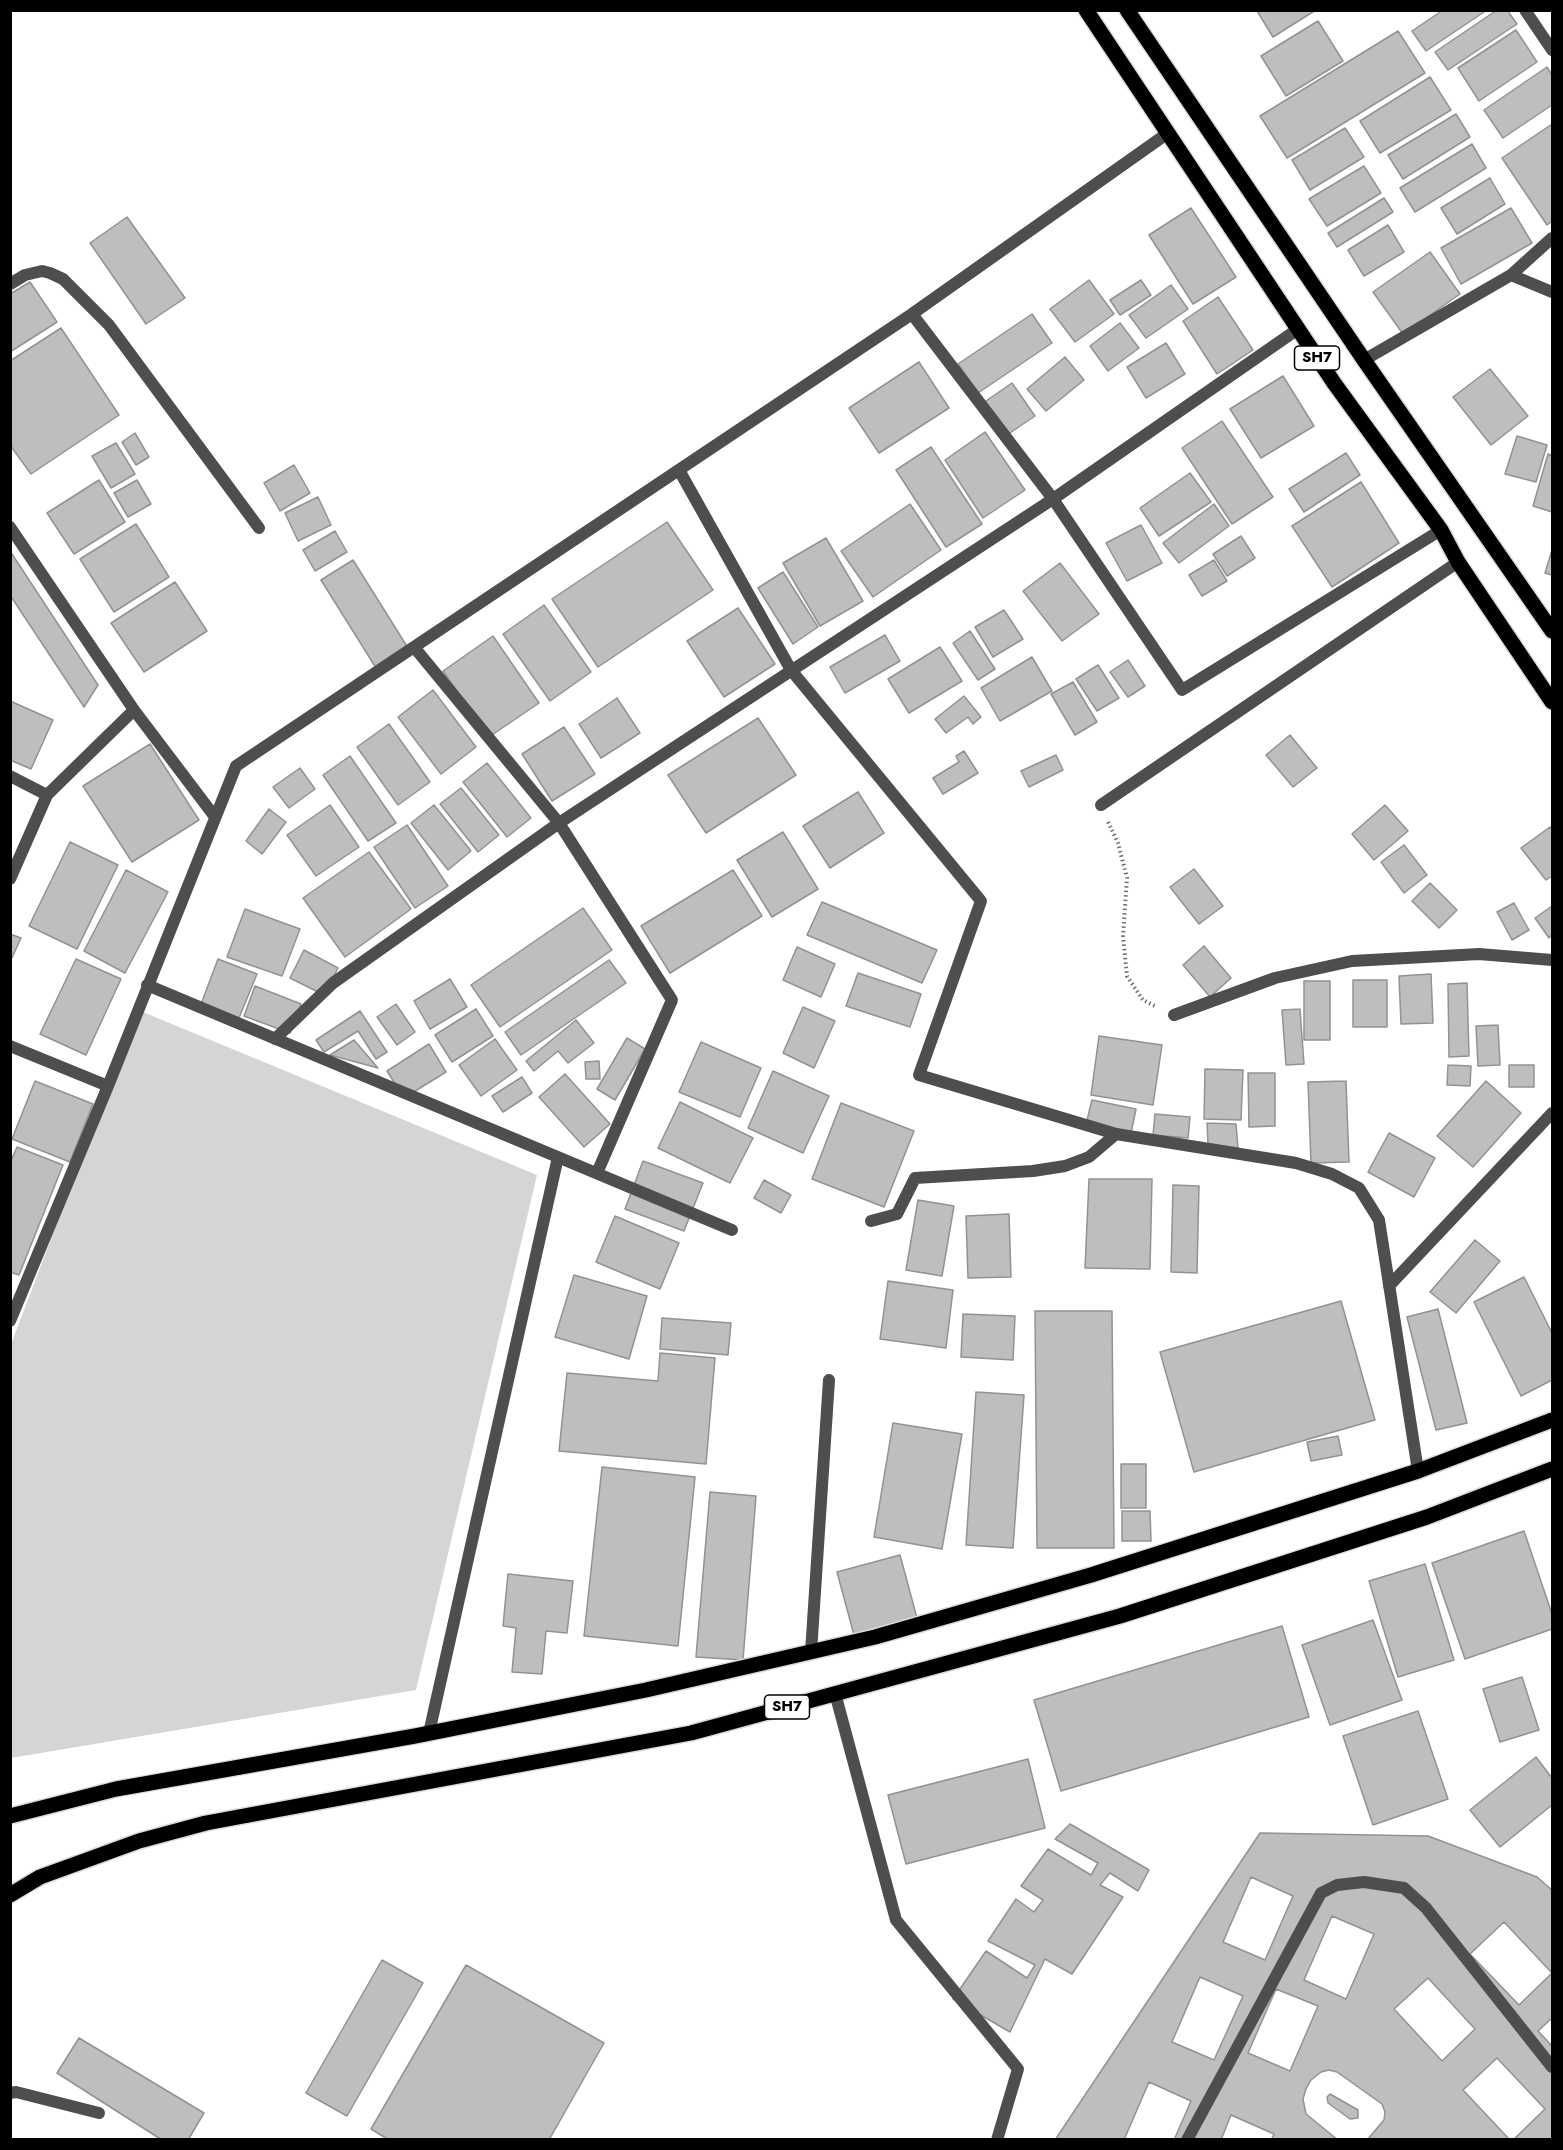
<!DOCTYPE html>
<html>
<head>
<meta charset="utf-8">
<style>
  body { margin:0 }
  #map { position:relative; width:1563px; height:2150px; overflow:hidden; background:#fff; font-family:Jost,sans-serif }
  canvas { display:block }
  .frame { position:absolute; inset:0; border:12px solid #000; pointer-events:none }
</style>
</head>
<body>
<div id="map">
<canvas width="1563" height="2150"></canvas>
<div class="frame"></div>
</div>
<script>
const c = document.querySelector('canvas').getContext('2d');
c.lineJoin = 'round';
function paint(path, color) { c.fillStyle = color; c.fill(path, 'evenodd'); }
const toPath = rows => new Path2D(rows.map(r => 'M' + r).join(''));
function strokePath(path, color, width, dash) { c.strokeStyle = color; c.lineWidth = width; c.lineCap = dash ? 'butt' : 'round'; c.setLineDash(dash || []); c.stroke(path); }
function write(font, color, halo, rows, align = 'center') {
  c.font = font + ' Jost,sans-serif'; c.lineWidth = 4.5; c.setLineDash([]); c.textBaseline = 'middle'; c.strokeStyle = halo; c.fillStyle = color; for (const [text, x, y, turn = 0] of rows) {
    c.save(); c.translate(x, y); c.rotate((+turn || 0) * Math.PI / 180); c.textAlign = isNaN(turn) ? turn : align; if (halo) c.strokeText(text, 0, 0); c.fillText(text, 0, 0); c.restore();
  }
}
paint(toPath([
  [138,1010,537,1175,416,1690,11,1758,10,1347]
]), '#d5d5d5');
const building = toPath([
  [1258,10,1316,10,1273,37,1257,11,1258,10],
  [1443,10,1487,10,1426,51,1412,31,1443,10],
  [1497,10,1507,10,1517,24,1448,70,1435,52,1497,10],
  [1318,21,1343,61,1286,96,1261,56,1318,21],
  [1516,30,1537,62,1479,101,1458,68,1516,30],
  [1398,31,1425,73,1287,158,1260,116,1398,31],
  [1547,67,1552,75,1552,105,1503,138,1484,110,1547,67],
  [1430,77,1451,110,1380,153,1360,121,1430,77],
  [1456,114,1470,137,1403,179,1388,155,1456,114],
  [1552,124,1552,221,1547,225,1502,158,1552,124],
  [1345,128,1364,157,1310,190,1292,160,1345,128],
  [1472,144,1486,168,1415,212,1400,188,1472,144],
  [1364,166,1381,193,1327,226,1309,199,1364,166],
  [1490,178,1505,204,1457,234,1441,208,1490,178],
  [1384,198,1393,212,1337,247,1328,233,1384,198],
  [1191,208,1236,277,1193,304,1149,235,1191,208],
  [1511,208,1532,243,1461,284,1441,248,1511,208],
  [127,217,185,298,146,324,90,243,127,217],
  [1388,225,1404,252,1364,276,1348,250,1388,225],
  [1430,252,1460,294,1403,334,1373,292,1430,252],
  [1089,280,1114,314,1075,342,1050,309,1089,280],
  [1141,280,1151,295,1120,315,1110,300,1141,280],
  [30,282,57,322,10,352,10,294,30,282],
  [1171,285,1188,309,1146,338,1129,315,1171,285],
  [1218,297,1253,350,1217,374,1183,321,1218,297],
  [1032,314,1052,343,978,393,958,364,1032,314],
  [1120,323,1139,348,1108,371,1090,346,1120,323],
  [61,328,119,415,31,474,10,445,10,361,61,328],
  [1166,343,1185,374,1146,398,1127,367,1166,343],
  [1065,357,1084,380,1046,411,1027,389,1065,357],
  [919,362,949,408,879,453,849,408,919,362],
  [1490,369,1528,416,1491,445,1453,397,1490,369],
  [1283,376,1314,426,1261,458,1230,409,1283,376],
  [1012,383,1035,416,1007,435,983,403,1012,383],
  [1222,421,1273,497,1232,524,1182,448,1222,421],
  [985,432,1025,490,983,518,945,460,985,432],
  [135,433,149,457,136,465,122,442,135,433],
  [1517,436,1547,445,1536,482,1505,474,1517,436],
  [116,443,135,474,111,488,92,456,116,443],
  [931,447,982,524,946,547,896,470,931,447],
  [1346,453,1360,475,1304,512,1289,489,1346,453],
  [1548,454,1552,456,1552,512,1533,506,1548,454],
  [294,465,310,493,280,511,264,483,294,465],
  [1190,473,1211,502,1159,536,1140,508,1190,473],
  [99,480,125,522,74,554,47,513,99,480],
  [137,480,151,504,128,517,114,493,137,480],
  [1361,482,1399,543,1332,587,1292,526,1361,482],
  [318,497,331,525,298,541,285,513,318,497],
  [910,504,941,550,873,597,841,551,910,504],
  [1214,504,1229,526,1179,563,1163,543,1214,504],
  [667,522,713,590,598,667,552,599,667,522],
  [136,524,169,577,114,612,80,559,136,524],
  [1141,525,1162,563,1127,581,1106,543,1141,525],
  [335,531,347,552,315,571,303,550,335,531],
  [1241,536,1255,558,1227,576,1213,554,1241,536],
  [826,538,863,601,820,626,783,563,826,538],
  [1552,550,1552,575,1545,573,1552,550],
  [10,551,98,685,84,707,10,595,10,551],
  [353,560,408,648,376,668,321,580,353,560],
  [1214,560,1227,581,1202,596,1189,575,1214,560],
  [1060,563,1099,614,1062,641,1023,591,1060,563],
  [783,572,818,627,793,644,758,588,783,572],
  [175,582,207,631,144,672,111,623,175,582],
  [544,605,591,672,550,701,503,634,544,605],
  [738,608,775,664,724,697,687,641,738,608],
  [1004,610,1023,639,993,657,975,627,1004,610],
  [970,631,995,669,978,680,953,643,970,631],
  [885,635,900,661,845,693,830,667,885,635],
  [493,636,539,703,489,737,443,671,493,636],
  [940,647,962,681,909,713,888,679,940,647],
  [1032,657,1052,691,1000,721,981,688,1032,657],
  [1128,660,1145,686,1128,697,1110,672,1128,660],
  [1098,665,1119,698,1097,711,1076,679,1098,665],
  [1073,682,1097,722,1075,735,1051,694,1073,682],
  [433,690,476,747,441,774,398,717,433,690],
  [964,696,981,717,973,724,968,717,946,733,935,719,964,696],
  [617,698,640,733,601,758,579,724,617,698],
  [10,701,53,720,31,769,10,760,10,701],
  [758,718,796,775,706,833,668,775,758,718],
  [389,724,430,782,398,805,357,747,389,724],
  [564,727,595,774,552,801,522,754,564,727],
  [1290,735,1317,768,1293,787,1266,755,1290,735],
  [150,744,199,820,132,862,83,786,150,744],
  [964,751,978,773,943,794,933,778,959,762,956,756,964,751],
  [1056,755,1063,770,1029,787,1021,771,1056,755],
  [350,756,396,823,368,841,323,775,350,756],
  [487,763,531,818,507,837,463,782,487,763],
  [300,768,315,789,289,808,273,787,300,768],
  [461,788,499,835,478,852,440,804,461,788],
  [858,792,884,833,830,868,803,826,858,792],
  [330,805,359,847,316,876,287,835,330,805],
  [434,805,471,851,448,870,411,823,434,805],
  [1385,805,1408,831,1374,860,1352,834,1385,805],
  [269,809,286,822,262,854,246,841,269,809],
  [407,825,448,886,415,908,374,847,407,825],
  [1550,827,1552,830,1552,876,1546,880,1521,848,1550,827],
  [783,832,818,889,772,917,737,860,783,832],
  [70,842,118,865,77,949,29,926,70,842],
  [1404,845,1427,875,1404,893,1381,862,1404,845],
  [369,852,411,909,345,957,303,898,369,852],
  [1194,869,1223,906,1199,924,1170,887,1194,869],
  [126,870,168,892,125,973,84,951,126,870],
  [733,870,762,916,670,973,641,926,733,870],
  [1430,883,1457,910,1439,928,1412,901,1430,883],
  [822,902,937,950,922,983,807,935,822,902],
  [1514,903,1529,930,1512,940,1497,912,1514,903],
  [1552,906,1552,935,1549,938,1535,918,1552,906],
  [583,908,612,950,500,1027,471,985,583,908],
  [245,909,300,929,282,976,227,957,245,909],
  [10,934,21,938,10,962,10,934],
  [1204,946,1231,978,1210,997,1183,965,1204,946],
  [797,947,835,964,821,997,783,980,797,947],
  [304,950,338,968,324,995,290,978,304,950],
  [76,959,121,979,86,1055,40,1034,76,959],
  [218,959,257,974,239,1018,201,1004,218,959],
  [609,960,626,983,521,1055,505,1032,609,960],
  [858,973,921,994,910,1027,846,1006,858,973],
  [1431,974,1433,1023,1401,1024,1399,976,1431,974],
  [450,979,467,1007,430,1029,414,1001,450,979],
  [1353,980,1387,980,1387,1027,1353,1027,1353,980],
  [1304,981,1330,981,1330,1040,1304,1040,1304,981],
  [1467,983,1469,1056,1449,1057,1448,984,1467,983],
  [255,986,301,1004,290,1033,244,1016,255,986],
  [396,1004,415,1032,397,1045,377,1017,396,1004],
  [803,1007,835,1021,814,1068,783,1053,803,1007],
  [476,1009,493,1036,452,1062,435,1035,476,1009],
  [1300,1009,1304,1064,1286,1065,1282,1010,1300,1009],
  [360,1011,387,1052,376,1059,358,1031,324,1052,316,1040,360,1011],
  [576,1020,594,1043,568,1063,558,1051,534,1071,526,1061,576,1020],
  [1498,1025,1500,1065,1478,1066,1476,1026,1498,1025],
  [1099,1036,1162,1045,1153,1105,1091,1095,1099,1036],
  [627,1038,645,1049,615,1100,597,1089,627,1038],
  [495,1039,517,1070,481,1096,459,1065,495,1039],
  [354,1040,378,1068,330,1055,354,1040],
  [701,1042,761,1068,740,1117,679,1092,701,1042],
  [429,1044,446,1072,404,1098,387,1071,429,1044],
  [599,1061,600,1079,586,1079,585,1062,599,1061],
  [1448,1065,1471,1066,1470,1086,1447,1085,1448,1065],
  [1509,1065,1534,1065,1534,1087,1509,1087,1509,1065],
  [1205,1069,1243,1070,1241,1120,1204,1119,1205,1069],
  [773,1071,829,1096,803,1153,748,1128,773,1071],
  [1248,1073,1275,1073,1275,1126,1249,1127,1248,1073],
  [565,1074,610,1124,584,1147,539,1097,565,1074],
  [522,1077,532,1093,503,1112,492,1096,522,1077],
  [35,1081,93,1104,70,1162,12,1139,35,1081],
  [1346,1081,1349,1162,1311,1163,1308,1082,1346,1081],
  [1486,1081,1521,1113,1473,1167,1437,1136,1486,1081],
  [1092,1100,1136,1109,1131,1133,1087,1120,1092,1100],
  [680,1102,753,1138,730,1183,658,1148,680,1102],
  [841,1103,914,1131,884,1207,812,1179,841,1103],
  [1155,1114,1190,1117,1188,1138,1153,1135,1155,1114],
  [1207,1123,1236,1124,1238,1148,1208,1144,1207,1123],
  [1389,1133,1435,1158,1414,1197,1368,1172,1389,1133],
  [17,1147,63,1165,19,1275,10,1272,10,1163,17,1147],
  [643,1161,703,1183,684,1231,625,1209,643,1161],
  [1089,1179,1152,1179,1150,1269,1085,1268,1089,1179],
  [764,1180,791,1195,781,1213,754,1198,764,1180],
  [1173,1185,1199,1186,1197,1273,1171,1272,1173,1185],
  [918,1200,954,1206,942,1276,906,1270,918,1200],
  [1009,1214,1011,1277,968,1278,966,1216,1009,1214],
  [615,1216,679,1243,660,1289,596,1262,615,1216],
  [1475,1240,1500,1261,1456,1313,1430,1292,1475,1240],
  [574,1275,647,1296,629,1359,555,1337,574,1275],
  [1524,1277,1552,1333,1552,1380,1521,1396,1474,1302,1524,1277],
  [888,1281,953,1290,946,1348,880,1339,888,1281],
  [1341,1301,1375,1420,1194,1472,1160,1352,1341,1301],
  [1438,1309,1467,1423,1436,1430,1407,1317,1438,1309],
  [1035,1311,1112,1311,1114,1548,1037,1548,1035,1311],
  [963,1314,1015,1316,1013,1360,961,1357,963,1314],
  [662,1318,731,1323,728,1355,660,1349,662,1318],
  [660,1353,715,1358,706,1464,559,1451,567,1373,658,1381,660,1353],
  [976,1392,1024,1395,1013,1548,966,1545,976,1392],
  [893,1423,962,1434,942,1549,874,1537,893,1423],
  [1338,1436,1342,1455,1311,1461,1307,1442,1338,1436],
  [1121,1464,1146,1464,1146,1508,1121,1508,1121,1464],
  [602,1467,695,1477,678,1646,584,1636,602,1467],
  [710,1492,756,1496,743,1660,696,1657,710,1492],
  [1122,1511,1150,1511,1151,1541,1122,1541,1122,1511],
  [1524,1531,1552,1614,1552,1629,1465,1659,1432,1563,1524,1531],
  [900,1555,917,1618,854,1635,837,1572,900,1555],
  [1425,1564,1454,1660,1398,1677,1369,1581,1425,1564],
  [508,1574,573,1581,567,1633,546,1631,542,1674,512,1672,516,1628,503,1626,508,1574],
  [1373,1620,1402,1700,1330,1725,1302,1645,1373,1620],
  [1282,1626,1309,1717,1061,1791,1034,1700,1282,1626],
  [1522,1677,1539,1730,1500,1742,1483,1689,1522,1677],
  [1418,1711,1448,1799,1373,1825,1343,1736,1418,1711],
  [1536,1757,1552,1778,1552,1805,1500,1847,1470,1810,1536,1757],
  [1028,1759,1045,1828,906,1864,888,1795,1028,1759],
  [1070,1824,1149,1870,1138,1891,1110,1873,1100,1885,1123,1897,1072,1974,1045,1959,1010,2032,953,1999,986,1951,1027,1978,1035,1965,988,1941,1016,1899,1034,1912,1043,1900,1021,1886,1048,1849,1091,1875,1098,1863,1055,1839,1070,1824],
  [1260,1833,1428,1836,1537,1877,1552,1890,1552,2140,1055,2140,1260,1833],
  [1251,1877,1293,1896,1265,1960,1223,1942,1251,1877],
  [1332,1916,1374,1934,1346,1999,1304,1980,1332,1916],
  [1504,1922,1552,1973,1519,2005,1470,1954,1504,1922],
  [382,1960,423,1983,347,2116,306,2093,382,1960],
  [466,1965,604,2043,549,2140,389,2140,371,2129,466,1965],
  [1200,1977,1243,1996,1214,2060,1172,2042,1200,1977],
  [1428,1978,1475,2029,1442,2061,1394,2009,1428,1978],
  [1276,1989,1318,2006,1290,2071,1248,2053,1276,1989],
  [1552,2018,1552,2046,1538,2031,1552,2018],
  [79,2038,204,2113,188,2140,162,2140,57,2073,79,2038],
  [1497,2058,1545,2109,1513,2140,1510,2140,1463,2090,1497,2058],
  [1329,2070,1337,2072,1382,2104,1385,2112,1384,2120,1367,2140,1338,2140,1306,2114,1303,2099,1306,2089,1311,2080,1321,2072,1329,2070],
  [1330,2094,1358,2110,1358,2118,1350,2119,1328,2103,1327,2097,1330,2094],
  [1149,2082,1191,2101,1174,2140,1124,2140,1149,2082],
  [1231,2115,1274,2134,1271,2140,1221,2140,1231,2115]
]);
paint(building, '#bebebe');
strokePath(building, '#929292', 1.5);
const primary = toPath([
  [1086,10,1334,383,1441,530,1458,562,1552,702],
  [1127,10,1364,360,1552,631],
  [10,1816,116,1789,415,1736,646,1690,875,1637,1091,1575,1418,1471,1552,1420],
  [10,1895,40,1877,139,1841,206,1823,691,1733,1120,1616,1427,1517,1552,1469]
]);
strokePath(primary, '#dbdbdb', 18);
strokePath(toPath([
  [1108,822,1118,843,1127,878,1123,936,1127,976,1143,1000,1155,1006]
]), '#707070', 4, [1.5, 3]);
strokePath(toPath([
  [835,1693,896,1920,1018,2069,997,2140]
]), '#4e4e4e', 12);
strokePath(toPath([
  [1525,10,1552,50],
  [1511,275,1552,292],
  [10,284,25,275,42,271,50,273,63,279,109,325,259,528],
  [912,314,1053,499,1182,690,1441,530],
  [1364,360,1511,275,1552,238],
  [679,470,791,670,981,901,919,1075,1116,1134,1296,1163,1332,1174,1359,1188,1379,1220,1418,1471],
  [10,527,134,710,215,817],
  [414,647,559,823,672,1000,597,1173],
  [10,776,47,795],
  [1101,805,1458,562],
  [10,879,47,795,134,710],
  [147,985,732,1230],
  [1174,1015,1275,978,1352,961,1479,954,1552,960],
  [275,1039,333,983,559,823,1053,499,1298,329],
  [10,1046,108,1086],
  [871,1221,897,1214,915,1178,1033,1171,1065,1166,1089,1157,1116,1134],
  [1389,1286,1552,1113],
  [10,1321,108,1086,236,766,912,314,1168,133],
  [811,1652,829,1380],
  [429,1733,558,1157],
  [10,2093,16,2092,99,2113],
  [1187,2140,1321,1893,1337,1885,1364,1882,1404,1888,1426,1908,1552,2067]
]), '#4e4e4e', 12);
strokePath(primary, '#000', 15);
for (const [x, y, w] of [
  [1317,358,45],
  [787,1707,45]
]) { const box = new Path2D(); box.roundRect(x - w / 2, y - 12, w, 24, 4.5); c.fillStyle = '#fff'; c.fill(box); strokePath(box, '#000', 1.5); }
write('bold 15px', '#000', null, [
  ["SH7",1317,358],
  ["SH7",787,1707]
]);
</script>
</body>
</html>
